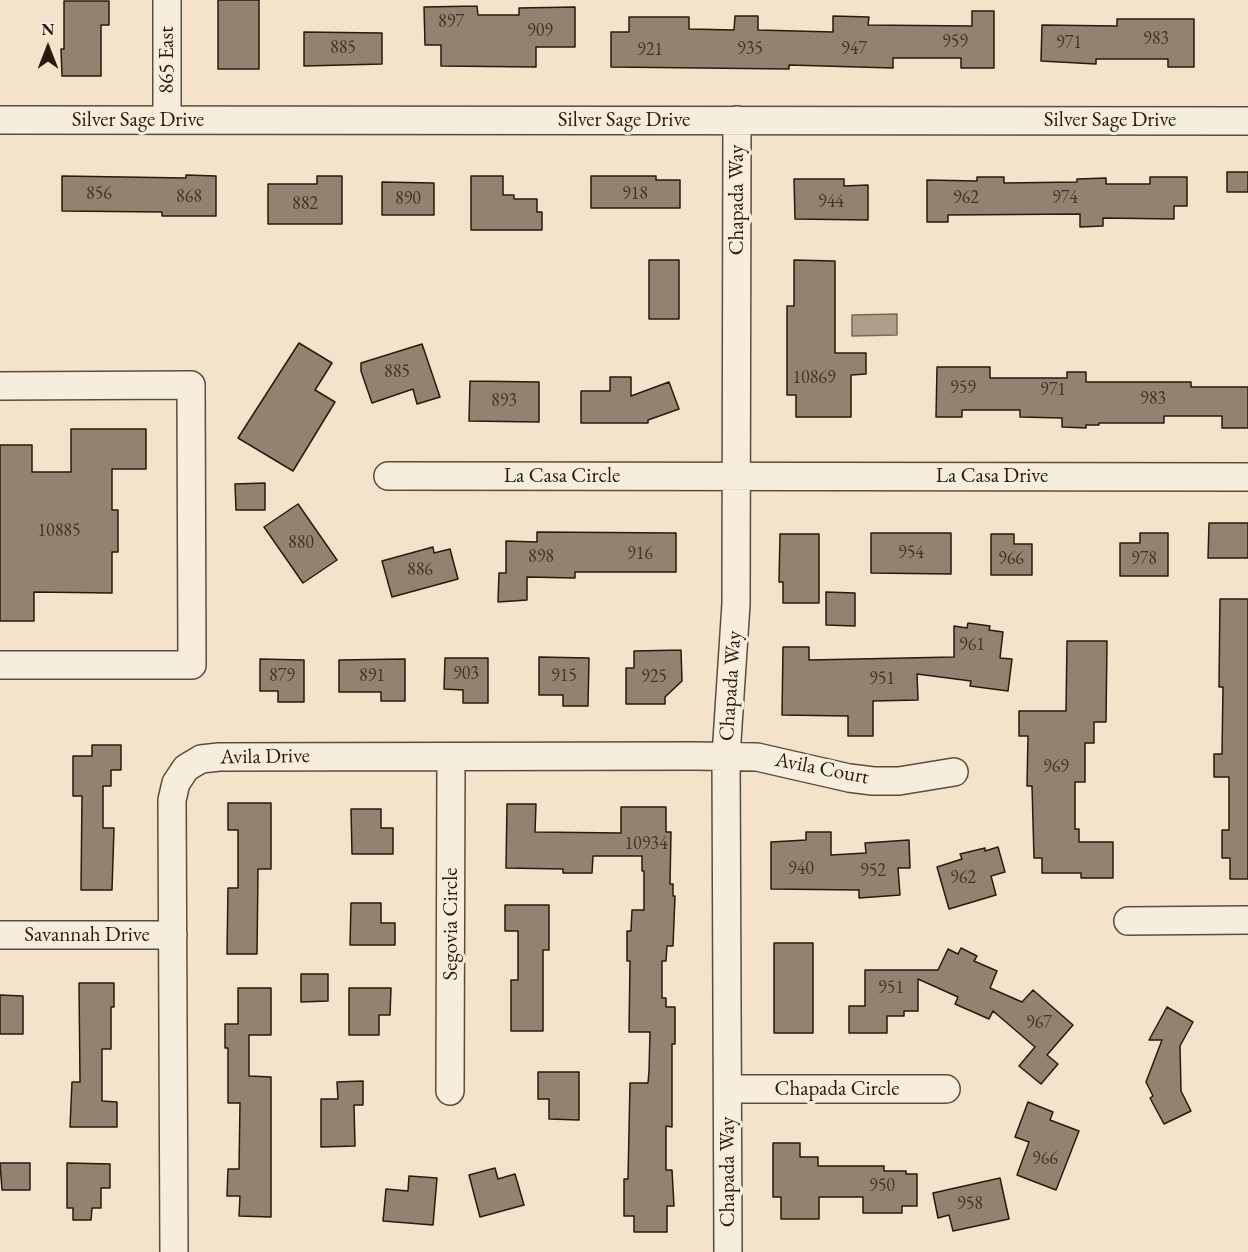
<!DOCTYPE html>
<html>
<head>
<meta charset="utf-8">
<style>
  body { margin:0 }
  #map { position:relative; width:1248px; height:1252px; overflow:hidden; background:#f3e3cb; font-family:"EB Garamond",serif }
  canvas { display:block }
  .north { position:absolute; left:18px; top:18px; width:60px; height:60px; -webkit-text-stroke:4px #f7eddd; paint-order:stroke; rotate:0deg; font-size:16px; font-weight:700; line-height:24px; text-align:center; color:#291a0d }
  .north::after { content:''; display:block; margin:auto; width:21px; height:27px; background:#291a0d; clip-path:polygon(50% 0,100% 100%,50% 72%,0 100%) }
</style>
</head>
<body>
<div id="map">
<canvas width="1248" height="1252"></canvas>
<div class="north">N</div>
</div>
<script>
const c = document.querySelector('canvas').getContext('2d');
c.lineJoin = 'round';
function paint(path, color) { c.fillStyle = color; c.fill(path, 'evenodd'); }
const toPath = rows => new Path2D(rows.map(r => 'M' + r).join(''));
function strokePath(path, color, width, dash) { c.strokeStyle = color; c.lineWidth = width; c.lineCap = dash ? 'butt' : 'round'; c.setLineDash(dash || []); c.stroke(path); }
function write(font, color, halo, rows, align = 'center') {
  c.font = font + ' "EB Garamond",serif'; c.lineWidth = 6; c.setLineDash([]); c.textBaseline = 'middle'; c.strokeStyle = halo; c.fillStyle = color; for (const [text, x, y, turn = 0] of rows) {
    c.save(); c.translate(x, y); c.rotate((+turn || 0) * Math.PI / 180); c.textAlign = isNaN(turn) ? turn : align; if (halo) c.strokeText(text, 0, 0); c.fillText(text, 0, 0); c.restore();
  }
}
const water = toPath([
  [897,314,897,335,852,336,852,315,897,314]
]);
paint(water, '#ae9f8a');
strokePath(water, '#796a58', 1.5);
const building = toPath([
  [218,0,259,0,259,69,218,69,218,0],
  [64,1,109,1,109,25,101,25,101,76,62,76,61,49,64,49,64,1],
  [477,6,478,15,519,15,519,8,575,7,575,47,536,47,536,67,441,66,441,45,425,45,424,7,477,6],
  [972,11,994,11,994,68,961,68,961,58,893,58,893,68,789,65,789,69,611,67,611,32,629,32,629,17,689,17,689,29,734,30,735,16,758,16,758,30,833,32,833,16,869,17,868,25,972,26,972,11],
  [1117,19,1194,19,1194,67,1168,67,1168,59,1096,59,1096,64,1041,61,1042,25,1117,26,1117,19],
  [304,32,382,33,382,64,304,66,304,32],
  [1227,172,1248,172,1248,192,1227,192,1227,172],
  [186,175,216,176,216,216,162,216,162,212,62,211,62,176,186,178,186,175],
  [317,176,342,176,342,224,268,224,268,184,317,184,317,176],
  [471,176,503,176,503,195,514,195,514,199,537,199,537,212,542,212,542,230,471,230,471,176],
  [591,176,656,176,656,180,680,180,680,208,591,208,591,176],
  [977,177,1004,177,1004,183,1077,182,1077,179,1106,178,1106,184,1150,184,1150,177,1187,177,1187,206,1174,206,1174,219,1103,218,1103,226,1080,227,1080,214,948,215,948,222,927,222,927,180,977,181,977,177],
  [794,179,844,179,844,186,868,185,868,220,795,219,794,179],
  [382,182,434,183,434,215,382,215,382,182],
  [649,260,679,260,679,319,649,319,649,260],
  [794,260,835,261,835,353,866,353,866,374,851,375,851,417,796,417,796,395,787,395,787,306,794,306,794,260],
  [299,343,332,363,315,390,335,402,293,471,238,438,299,343],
  [422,344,440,397,417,404,413,389,372,403,361,371,361,363,422,344],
  [937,367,990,367,990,378,1067,378,1067,372,1086,372,1086,382,1191,382,1191,387,1248,387,1248,428,1222,428,1222,416,1164,416,1164,423,1099,423,1099,425,1086,425,1086,428,1062,427,1062,418,1020,417,1020,410,962,410,962,417,936,417,937,367],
  [610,377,631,377,631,396,669,382,679,409,648,420,648,423,581,423,581,391,610,391,610,377],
  [470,381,539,382,539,422,469,421,470,381],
  [71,429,146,429,146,469,112,469,112,510,118,510,118,552,112,552,112,593,34,592,34,621,0,621,0,445,32,445,32,472,71,472,71,429],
  [265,483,265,510,236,510,235,484,265,483],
  [298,504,337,560,303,583,264,527,298,504],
  [1209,523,1248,523,1248,558,1208,558,1209,523],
  [537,532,676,533,676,572,575,572,575,578,527,577,527,600,498,602,499,573,506,573,506,541,537,542,537,532],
  [871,533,951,533,951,574,871,573,871,533],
  [1140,533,1168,533,1168,576,1120,576,1120,543,1140,543,1140,533],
  [780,534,819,534,819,603,783,603,783,582,779,582,780,534],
  [991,534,1014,534,1014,544,1032,544,1032,575,991,575,991,534],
  [433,547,434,553,450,549,458,579,392,597,382,561,433,547],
  [826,592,855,593,855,626,826,625,826,592],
  [1220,599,1248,599,1248,879,1230,879,1230,858,1222,858,1222,830,1229,830,1229,777,1214,777,1214,754,1222,754,1223,687,1219,687,1220,599],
  [968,623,990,626,989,630,1003,632,1000,658,1012,659,1008,691,970,686,971,681,917,674,918,700,873,701,873,736,848,736,848,716,782,715,783,647,809,647,809,660,954,657,954,626,967,628,968,623],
  [1067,641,1107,641,1106,722,1094,722,1094,743,1085,743,1085,782,1075,782,1075,829,1079,829,1079,842,1113,842,1113,878,1081,878,1081,873,1042,873,1042,858,1034,858,1032,786,1027,786,1028,736,1019,736,1019,711,1066,711,1067,641],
  [681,650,682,681,665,697,665,704,626,704,626,668,634,668,634,651,681,650],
  [539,657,589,658,588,706,563,706,563,695,539,695,539,657],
  [445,658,488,658,488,703,463,703,463,690,444,689,445,658],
  [260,659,304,660,304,702,278,702,278,691,260,691,260,659],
  [405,659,405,701,381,701,381,692,339,692,339,660,405,659],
  [92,745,121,745,121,770,111,770,111,786,103,786,103,828,114,828,112,890,81,890,82,796,73,796,73,756,92,756,92,745],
  [228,803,271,803,271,869,258,869,257,954,227,954,228,888,238,888,238,830,228,830,228,803],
  [507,804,536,804,535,832,621,833,621,807,666,807,666,832,671,832,670,884,673,884,673,896,675,896,673,946,667,946,666,961,662,961,662,998,666,998,666,1007,675,1007,675,1044,672,1044,672,1127,666,1126,666,1170,672,1170,674,1206,667,1206,667,1232,634,1232,634,1216,624,1216,624,1179,628,1179,630,1083,648,1083,649,1071,650,1032,629,1032,630,961,627,961,627,931,631,931,632,910,644,910,644,871,642,871,642,856,593,856,592,873,563,873,563,869,506,868,507,804],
  [351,809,381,809,381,828,393,828,393,854,352,854,351,809],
  [806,832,831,832,831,855,866,853,865,843,909,840,910,868,898,868,900,895,859,898,859,890,771,889,771,842,806,840,806,832],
  [998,847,1005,872,991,876,996,895,949,909,937,867,962,859,960,854,985,848,985,851,998,847],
  [351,903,381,903,381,923,395,923,395,945,350,945,351,903],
  [505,905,549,905,549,950,543,950,543,1031,511,1031,511,980,518,980,518,931,505,931,505,905],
  [774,943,813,943,813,1033,774,1033,774,943],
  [961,948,977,956,974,961,997,971,990,988,1022,1002,1033,990,1073,1025,1047,1055,1058,1064,1041,1084,1019,1066,1035,1047,993,1011,989,1019,955,1004,958,997,918,979,918,1011,904,1011,904,1016,887,1016,887,1033,849,1033,849,1006,865,1006,865,970,938,970,948,949,958,954,961,948],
  [301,974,328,974,328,1001,301,1002,301,974],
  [79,983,114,983,114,1007,111,1007,111,1049,102,1049,102,1101,117,1102,117,1127,70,1127,72,1082,80,1082,79,983],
  [238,988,271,988,271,1035,249,1035,249,1076,271,1077,271,1217,239,1216,240,1196,227,1196,228,1169,239,1169,240,1103,228,1103,228,1048,225,1048,225,1024,238,1024,238,988],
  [349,988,391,988,390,1015,379,1015,379,1035,349,1035,349,988],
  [0,995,23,996,23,1034,0,1034,0,995],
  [1167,1007,1193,1022,1180,1046,1181,1091,1191,1111,1164,1124,1150,1098,1153,1096,1146,1082,1162,1040,1149,1040,1167,1007],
  [538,1072,579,1072,579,1120,549,1119,549,1099,538,1099,538,1072],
  [363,1081,363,1105,354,1105,355,1146,321,1147,321,1099,338,1099,337,1082,363,1081],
  [1028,1102,1053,1112,1050,1120,1079,1131,1056,1190,1017,1175,1029,1142,1015,1137,1028,1102],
  [773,1143,800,1143,800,1157,818,1157,818,1166,884,1166,884,1171,906,1171,906,1174,917,1174,917,1206,902,1206,902,1213,863,1213,863,1197,819,1197,819,1219,781,1219,781,1197,773,1197,773,1143],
  [0,1163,30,1163,30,1190,2,1190,0,1163],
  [67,1163,110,1164,110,1188,101,1188,101,1208,92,1208,91,1220,73,1220,73,1208,67,1208,67,1163],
  [495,1168,498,1179,515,1174,524,1205,480,1217,469,1175,495,1168],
  [409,1176,437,1178,433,1225,383,1221,386,1189,408,1191,409,1176],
  [1000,1178,1009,1219,953,1231,949,1215,938,1218,933,1193,1000,1178]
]);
paint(building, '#928370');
strokePath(building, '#291a0d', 1.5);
const minor = toPath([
  [167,0,167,120],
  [0,120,1248,121],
  [0,386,191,385,192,665,0,665],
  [388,476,1248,477],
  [1128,921,1248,920],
  [0,935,173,935],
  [728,1089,946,1089],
  [450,1091,451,757],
  [174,1252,172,800,176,783,186,768,201,759,219,757,693,756,757,757,849,778,873,781,899,781,954,772],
  [728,1252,726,756,736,604,737,120]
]);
strokePath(minor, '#5c4c3c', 30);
strokePath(minor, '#f7eddd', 27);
write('18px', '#433426', null, [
  ["897",451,22],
  ["909",540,31],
  ["983",1156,39],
  ["959",955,42],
  ["971",1069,43],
  ["885",343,48],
  ["935",750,49],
  ["947",854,49],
  ["921",650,50],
  ["856",99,194],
  ["918",635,194],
  ["868",189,197],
  ["962",966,198],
  ["974",1065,198],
  ["890",408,199],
  ["944",831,202],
  ["882",305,204],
  ["885",397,372],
  ["10869",814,378],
  ["959",963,388],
  ["971",1053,390],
  ["983",1153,399],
  ["893",504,401],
  ["10885",59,531],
  ["880",301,543],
  ["954",911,553],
  ["916",640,554],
  ["898",541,557],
  ["966",1011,559],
  ["978",1144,559],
  ["886",420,570],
  ["961",972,645],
  ["903",466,674],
  ["879",282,676],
  ["891",372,676],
  ["915",564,676],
  ["925",654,677],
  ["951",882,679],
  ["969",1056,767],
  ["10934",646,844],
  ["940",801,869],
  ["952",873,871],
  ["962",963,878],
  ["951",891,988],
  ["967",1039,1023],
  ["966",1045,1159],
  ["950",882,1186],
  ["958",970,1204]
]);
write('21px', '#291a0d', '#f7eddd', [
  ["865 East",167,60,-90],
  ["Silver Sage Drive",138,120],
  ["Silver Sage Drive",624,120],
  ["Silver Sage Drive",1110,120],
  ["Chapada Way",737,200,-90],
  ["La Casa Circle",562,476],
  ["La Casa Drive",992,476],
  ["Chapada Way",731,686,-86],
  ["Avila Drive",265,757,-1],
  ["Avila Court",822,769,11],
  ["Segovia Circle",451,924,-90],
  ["Savannah Drive",87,935],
  ["Chapada Circle",837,1089],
  ["Chapada Way",728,1172,-90]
]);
</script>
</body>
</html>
